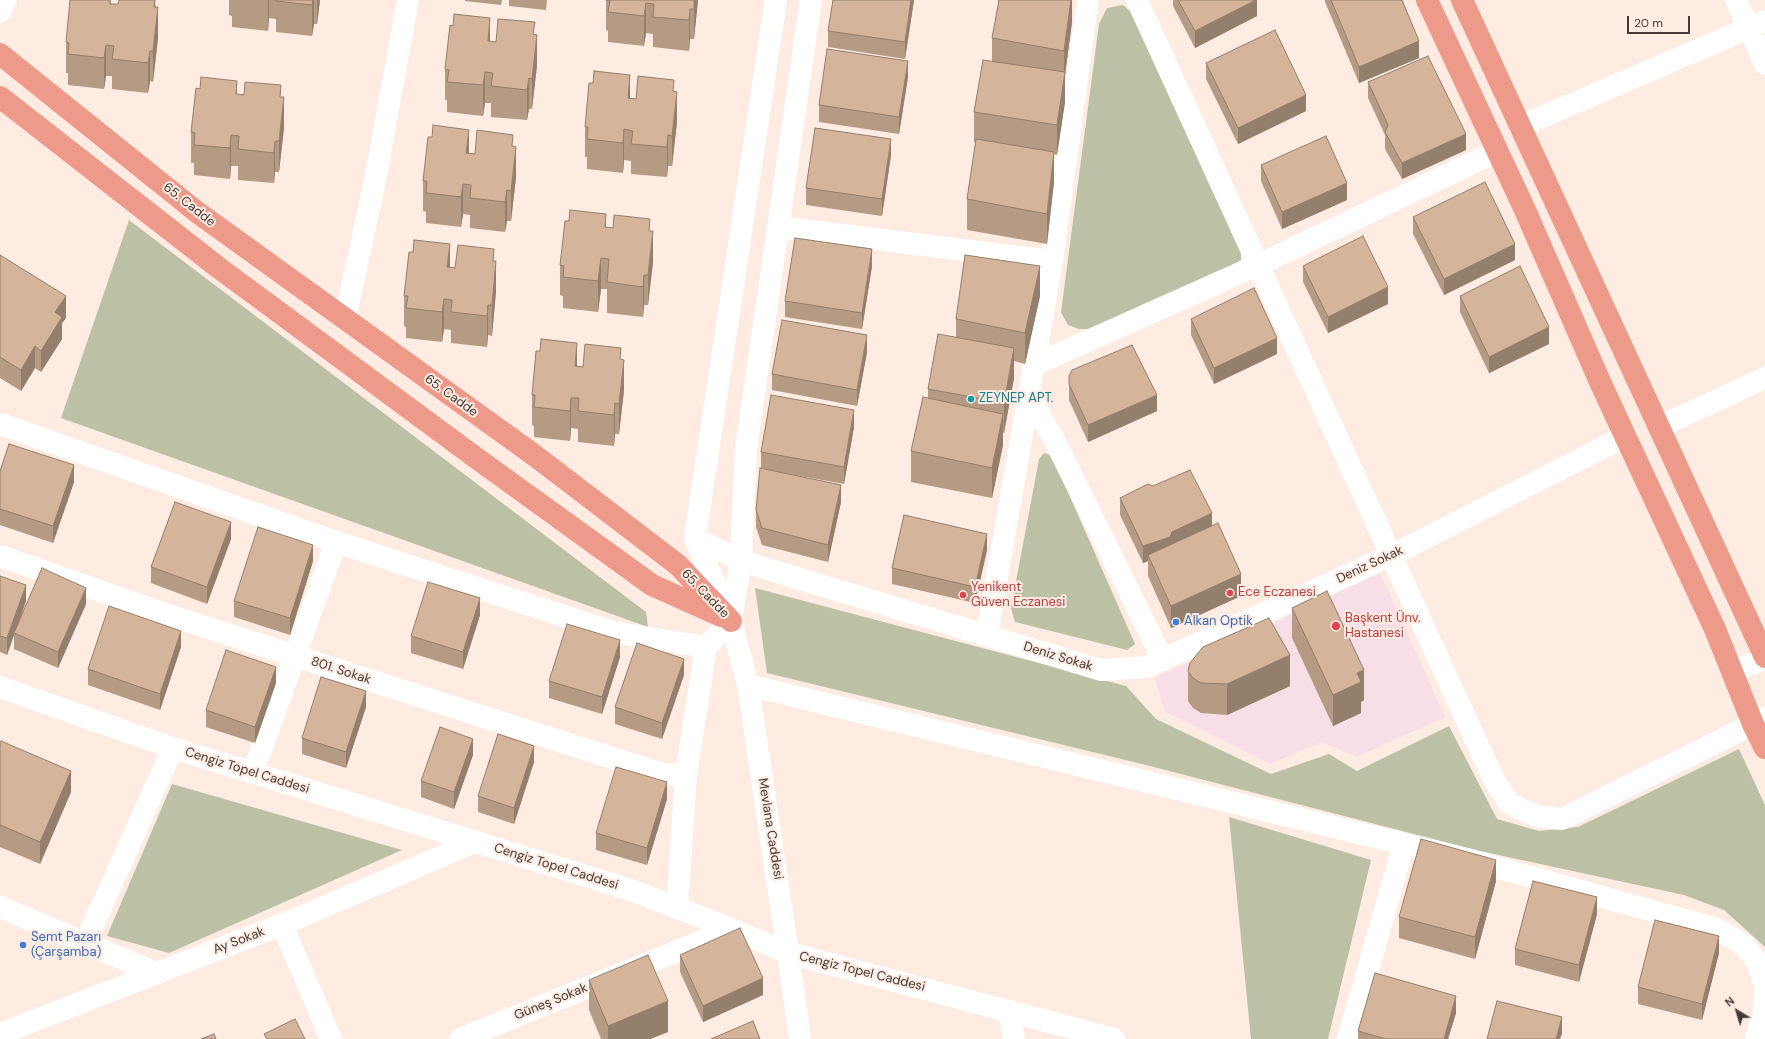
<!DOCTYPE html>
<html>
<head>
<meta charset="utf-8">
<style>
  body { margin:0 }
  #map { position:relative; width:1765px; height:1039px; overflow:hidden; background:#feebe1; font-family:"DM Sans",sans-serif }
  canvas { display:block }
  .north { position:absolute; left:1717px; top:991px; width:40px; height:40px; -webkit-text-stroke:3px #feebe1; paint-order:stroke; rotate:322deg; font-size:11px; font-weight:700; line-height:16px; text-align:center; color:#433a35 }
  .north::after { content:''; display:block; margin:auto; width:14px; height:18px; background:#433a35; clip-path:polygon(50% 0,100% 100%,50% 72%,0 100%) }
  .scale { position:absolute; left:1627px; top:16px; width:63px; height:18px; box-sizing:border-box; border:2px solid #433a35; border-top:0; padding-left:5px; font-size:12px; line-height:14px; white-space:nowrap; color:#433a35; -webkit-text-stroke:3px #feebe1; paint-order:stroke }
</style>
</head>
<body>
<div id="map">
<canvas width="1765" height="1039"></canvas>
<div class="north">N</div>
<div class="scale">20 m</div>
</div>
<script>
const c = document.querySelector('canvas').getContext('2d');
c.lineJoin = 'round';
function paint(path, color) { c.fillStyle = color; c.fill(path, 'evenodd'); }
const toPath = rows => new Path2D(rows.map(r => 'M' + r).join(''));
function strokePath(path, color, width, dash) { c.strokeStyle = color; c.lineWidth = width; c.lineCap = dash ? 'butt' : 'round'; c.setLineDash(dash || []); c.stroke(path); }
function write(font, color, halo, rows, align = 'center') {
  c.font = font + ' "DM Sans",sans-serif'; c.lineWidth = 4; c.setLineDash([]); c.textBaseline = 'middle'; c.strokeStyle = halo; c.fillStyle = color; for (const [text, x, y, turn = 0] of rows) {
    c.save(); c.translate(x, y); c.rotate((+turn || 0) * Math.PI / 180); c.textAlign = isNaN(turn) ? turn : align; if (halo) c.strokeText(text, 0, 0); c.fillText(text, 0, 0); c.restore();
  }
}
paint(toPath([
  [1380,573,1445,717,1357,757,1322,742,1270,764,1165,712,1155,678]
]), '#f7dee7');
paint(toPath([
  [1123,5,1131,12,1241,243,1241,260,1229,268,1090,329,1079,329,1068,325,1061,312,1099,24,1107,8],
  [129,220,646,612,648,627,61,418],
  [1044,453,1052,456,1135,644,1127,650,1015,622,1011,608,1039,459],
  [755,588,1126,686,1156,719,1271,774,1329,754,1357,771,1449,726,1497,819,1539,831,1578,827,1739,749,1765,805,1765,947,1724,910,1684,895,1480,851,1146,765,767,673],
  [172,784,402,850,169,953,107,936],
  [1229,817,1371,860,1328,1039,1251,1039]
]), '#bcc0a5');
strokePath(toPath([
  [776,0,695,538,731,621,748,685,788,953,800,1039],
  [1137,0,1494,780,1510,804,1536,816,1562,819,1765,718],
  [1736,0,1765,64],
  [0,12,6,0],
  [1521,126,1765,21],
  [778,227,1052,261],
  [345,319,374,186,408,0],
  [1034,365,1258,265,1498,151],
  [1029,396,1054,439,1163,660],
  [0,424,336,542,613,632,706,647,731,621,741,561,746,449,811,0],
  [1659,427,1765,378],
  [695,538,741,561,1101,670,1146,667,1390,556,1626,436],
  [0,556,159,612,484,717,663,774,686,775],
  [987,635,1052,261,1088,0],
  [1732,671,1765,659],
  [748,685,1474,861,1717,929,1744,945,1757,962,1765,985],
  [0,687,173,748,631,890,732,929,788,953,1114,1039],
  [253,773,336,542],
  [0,907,156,973],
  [677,908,686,775,706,647],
  [282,924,331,1039],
  [85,943,173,748],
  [1009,1010,1014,1039],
  [0,1034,296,919,475,842],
  [460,1039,732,929],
  [1348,1039,1404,844],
  [1756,1039,1764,1014,1765,986]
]), '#fff', 22);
strokePath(toPath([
  [1427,0,1525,210,1601,384,1715,629,1753,724,1765,748],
  [1462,0,1765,657],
  [0,54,197,212,534,455,678,565,731,621],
  [0,97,219,268,479,460,652,585,721,616]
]), '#ee9a8a', 22);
paint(toPath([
  [111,0,111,4,118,4,155,0,158,38,153,82,150,81,148,93,112,89,112,76,106,76,104,89,68,85,68,73,66,73,66,42],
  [229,0,320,0,317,24,314,24,312,36,276,32,276,19,269,18,268,31,232,27,232,16,229,15],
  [465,0,502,0,501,5,465,1],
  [509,0,547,0,546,10,509,6],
  [606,0,698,0,694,39,690,39,689,51,653,47,653,34,646,33,644,46,608,42,608,31,606,30],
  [914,0,905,59,828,47,828,31],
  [1072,0,1072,22,1065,75,1065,102,1057,155,1054,154,1054,182,1047,244,967,230,967,199,976,143,974,142,974,112,992,61,992,38],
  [1173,0,1257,0,1257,16,1195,48,1173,6],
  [1325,0,1402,0,1419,58,1359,83,1325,2],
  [535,34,537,65,532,109,529,109,527,120,491,117,491,103,485,103,483,116,447,112,447,100,445,100,445,69,490,41,496,42],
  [1206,63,1306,111,1238,144,1206,79],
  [908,77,899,134,819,122,819,105],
  [1368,82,1466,150,1402,179,1385,149,1385,135,1368,98],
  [674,91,677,122,672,166,668,166,667,177,631,174,631,161,624,160,623,173,587,169,587,157,585,157,585,127,630,98,636,99],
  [237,94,281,97,284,128,279,172,275,172,274,183,238,180,238,166,231,166,230,179,194,175,194,163,191,163,191,132],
  [432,137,469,153,475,154,513,146,516,177,511,221,507,221,505,232,470,228,470,215,463,214,461,227,426,223,426,212,423,211,423,181],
  [891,155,882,216,806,205,806,188],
  [1261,165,1347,200,1282,229,1261,181],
  [1413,217,1515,260,1444,295,1413,234],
  [606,227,650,231,653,262,648,305,644,305,643,317,607,313,607,289,601,289,598,312,563,308,563,296,560,295,560,265],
  [0,255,66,318,62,323,62,339,41,372,35,368,21,391,0,378],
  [494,261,496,291,492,336,488,335,487,347,451,343,451,330,444,329,442,342,406,338,406,327,404,326,404,296,450,268,455,268],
  [872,266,862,329,785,317,785,301],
  [1303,266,1388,304,1328,333,1303,282],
  [1040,296,1025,364,1014,361,1014,378,1004,433,1003,433,1003,445,992,498,911,482,911,451,928,398,928,389,956,338,956,319],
  [1460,296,1549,344,1489,373,1460,312],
  [1191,319,1277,354,1214,384,1191,335],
  [867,352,857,406,772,390,772,374],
  [621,359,624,390,619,434,615,434,614,446,578,442,578,429,571,428,570,441,534,437,534,426,532,425,532,395,577,366,583,367],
  [1069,376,1157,411,1088,442,1069,400],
  [854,427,844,484,762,469,841,502,828,562,762,545,756,527,756,510,761,469,761,452],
  [0,471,74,482,53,543,0,525],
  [1120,498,1212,525,1241,596,1171,628,1148,576,1148,561,1143,563,1120,515],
  [231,539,207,604,151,583,151,567],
  [987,550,975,603,892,584,892,568],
  [313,561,290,635,234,617,234,601],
  [0,576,26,601,19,622,86,604,58,668,14,649,14,635,7,655,0,652],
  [1292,608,1364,700,1361,702,1361,713,1333,726,1292,638],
  [480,615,463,669,411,653,411,636],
  [181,647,160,710,88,685,88,669],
  [620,657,602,714,549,698,549,681],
  [1188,671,1290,686,1227,715,1201,713,1193,708,1188,701],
  [684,675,662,739,615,724,615,707],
  [276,683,255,743,206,727,206,710],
  [366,707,346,768,302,754,302,738],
  [0,742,71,792,40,864,0,847],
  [473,755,454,809,421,797,421,781],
  [534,762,514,824,478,812,478,796],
  [667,799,647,865,596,850,596,833],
  [1496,881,1475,959,1399,938,1399,917],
  [1597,914,1579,982,1515,965,1515,949],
  [1719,953,1702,1020,1638,1004,1638,987],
  [680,955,763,995,703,1022,680,972],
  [589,980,668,1032,650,1039,601,1039,589,1010],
  [1456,1013,1448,1039,1358,1039,1358,1031]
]), '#b69b84');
paint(toPath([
  [268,0,269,0,269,18,268,31],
  [313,0,314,0,314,24,312,36,312,5],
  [317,0,320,0,317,24],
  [694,0,698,0,694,39],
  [911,0,914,0,905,59,905,42],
  [1071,0,1072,0,1072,22,1065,75,1065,102,1057,155,1057,125,1064,79,1064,51],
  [1256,0,1257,0,1257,16,1195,48,1195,31],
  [646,3,646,33,644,46,644,16],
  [158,7,158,38,153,82,153,51],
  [690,9,690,39,689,51,689,20],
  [490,18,490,48,488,41],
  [537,35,537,65,532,109,532,79],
  [1419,41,1419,58,1359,83,1359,67],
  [106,45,106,76,104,89,104,58],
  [150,51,150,81,148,93,148,63],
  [908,61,908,77,899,134,899,117],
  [485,72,485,103,483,116,483,85],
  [630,75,630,105,628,98],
  [529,78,529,109,527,120,527,90],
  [237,81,237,111,236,94],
  [677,92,677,122,672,166,672,136],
  [1306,95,1306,111,1238,144,1238,128],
  [284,97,284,128,279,172,279,141],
  [624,129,624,160,623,173,623,143],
  [469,130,469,160,466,153],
  [1466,134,1466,150,1402,179,1402,163],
  [231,135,231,166,230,179,230,148],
  [668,135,668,166,667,177,667,147],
  [891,139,891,155,882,216,882,199],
  [275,141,275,172,274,183,274,153],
  [516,147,516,177,511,221,511,191],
  [1054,152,1054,182,1047,244,1047,214],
  [1347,183,1347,200,1282,229,1282,212],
  [463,184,463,214,461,227,461,197],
  [507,190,507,221,505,232,505,202],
  [606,214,606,244,605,227],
  [653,231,653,262,648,305,648,275],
  [450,244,450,274,447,267],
  [1515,244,1515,260,1444,295,1444,279],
  [872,249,872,266,862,329,862,313],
  [601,258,601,289,598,312,598,281],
  [496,261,496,291,492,336,492,305],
  [1040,266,1040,296,1025,364,1025,333],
  [644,275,644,305,643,317,643,287],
  [1388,287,1388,304,1328,333,1328,317],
  [66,296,66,318,62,323,62,339,41,372,41,351,55,312],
  [444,299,444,329,442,342,442,312],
  [488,305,488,335,487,347,487,316],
  [1549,327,1549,344,1489,373,1489,357],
  [867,335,867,352,857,406,857,390],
  [1277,338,1277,354,1214,384,1214,368],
  [577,343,577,373,575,366],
  [35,346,35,368,21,391,21,370],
  [1014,348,1014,378,1004,433,1004,403],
  [624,360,624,390,619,434,619,404],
  [1157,395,1157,411,1088,442,1088,425],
  [571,398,571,428,570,441,570,411],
  [615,403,615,434,614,446,614,415],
  [854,410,854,427,844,484,844,467],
  [1003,414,1003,445,992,498,992,468],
  [74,465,74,482,53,543,53,526],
  [841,485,841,502,828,562,828,545],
  [1212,513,1212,529,1148,555,1148,561,1143,563,1143,546],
  [231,522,231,539,207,604,207,587],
  [987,534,987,550,975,603,975,587],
  [313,545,313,561,290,635,290,618],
  [1241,574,1241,596,1171,628,1171,606],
  [26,585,26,601,15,633,14,633,14,635,7,655,7,638],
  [86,588,86,604,58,668,58,652],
  [480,598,480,615,463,669,463,652],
  [181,631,181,647,160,710,160,694],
  [620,640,620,657,602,714,602,697],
  [1290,655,1290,686,1227,715,1227,684],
  [684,659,684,675,662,739,662,723],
  [276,667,276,683,255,743,255,727],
  [1364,670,1364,700,1361,702,1361,713,1333,726,1333,695,1357,673],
  [366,691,366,707,346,768,346,752],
  [473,739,473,755,454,809,454,792],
  [534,746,534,762,514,824,514,808],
  [71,771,71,792,40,864,40,842],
  [667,782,667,799,647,865,647,848],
  [1496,860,1496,881,1475,959,1475,937],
  [1597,897,1597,914,1579,982,1579,965],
  [1719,936,1719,953,1702,1020,1702,1004],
  [763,978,763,995,703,1022,703,1006],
  [1456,996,1456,1013,1448,1039,1444,1039],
  [668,1001,668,1032,650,1039,608,1039,608,1026],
  [1562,1017,1562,1034,1560,1039,1556,1039]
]), '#947e6c');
const building = toPath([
  [70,0,110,0,110,4,118,4,119,0,155,0,154,7,158,7,153,51,150,51,148,63,112,59,114,46,106,45,104,58,68,54,69,43,66,42,70,0],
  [276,0,313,0,312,5,276,1,276,0],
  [606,0,694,0,694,9,690,9,689,20,653,17,654,4,646,3,644,16,608,12,610,0,606,0],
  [833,0,911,0,905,42,828,31,833,0],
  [999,0,1071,0,1064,51,992,38,999,0],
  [1178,0,1256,0,1195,31,1178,0],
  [1331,0,1402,0,1419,41,1359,67,1331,0],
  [454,14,490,18,488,41,496,42,498,19,535,22,533,34,537,35,532,79,529,78,527,90,491,86,493,73,485,72,483,85,447,82,449,70,445,69,450,25,453,26,454,14],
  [1275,30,1306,95,1238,128,1206,63,1275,30],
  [827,49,908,61,899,117,819,105,827,49],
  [1428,56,1466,134,1402,163,1385,132,1388,125,1368,82,1428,56],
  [983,60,1065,72,1057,125,974,112,983,60],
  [594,71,630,75,628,98,636,99,638,76,674,80,673,91,677,92,672,136,668,135,667,147,631,144,633,131,624,129,623,143,587,139,588,127,585,127,589,83,593,83,594,71],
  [201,77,237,81,236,94,244,95,245,82,281,85,280,97,284,97,279,141,275,141,274,153,238,149,239,136,231,135,230,148,194,145,195,133,191,132,196,88,200,89,201,77],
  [433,125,469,130,466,153,475,154,477,130,513,135,512,146,516,147,511,191,507,190,505,202,470,198,471,185,463,184,461,197,426,193,427,181,423,181,428,137,432,137,433,125],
  [815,128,891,139,882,199,806,188,815,128],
  [1326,136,1347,183,1282,212,1261,165,1326,136],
  [976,139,1054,152,1047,214,967,199,976,139],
  [1485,182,1515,244,1444,279,1413,217,1485,182],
  [570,210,606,214,605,227,613,228,614,215,650,219,649,231,653,231,648,275,644,275,643,287,607,282,609,259,601,258,598,281,563,277,564,266,560,265,565,221,569,221,570,210],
  [1363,236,1388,287,1328,317,1303,266,1363,236],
  [795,238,872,249,862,313,785,301,795,238],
  [414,240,450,244,447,267,455,268,458,245,494,249,493,261,496,261,492,305,488,305,487,316,451,312,452,300,444,299,442,312,406,308,408,296,404,296,409,252,413,252,414,240],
  [0,255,66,296,55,312,62,317,41,351,35,346,21,370,0,357,0,255],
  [965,255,1040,266,1025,333,956,319,965,255],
  [1520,266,1549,327,1489,357,1460,296,1520,266],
  [1254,288,1277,338,1214,368,1191,319,1254,288],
  [782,320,867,335,857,390,772,374,782,320],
  [938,334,1014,348,1004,403,928,389,938,334],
  [541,339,577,343,575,366,583,367,585,344,621,348,620,359,624,360,619,404,615,403,614,415,578,411,579,398,571,398,570,411,534,407,535,395,532,395,536,351,540,351,541,339],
  [1132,345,1157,395,1088,425,1069,384,1069,376,1072,370,1132,345],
  [771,395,854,410,844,467,761,452,771,395],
  [923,397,1003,414,992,468,911,451,923,397],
  [9,444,74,465,53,526,0,509,0,471,9,444],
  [760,468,841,485,828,545,762,528,756,510,760,468],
  [1190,470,1212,513,1172,532,1170,537,1143,546,1120,498,1148,484,1153,486,1190,470],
  [175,502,231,522,207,587,151,567,175,502],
  [904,515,987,534,975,587,892,568,904,515],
  [1218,523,1241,574,1171,606,1148,555,1218,523],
  [258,527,313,545,290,618,234,601,258,527],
  [42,568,86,588,58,652,14,633,42,568],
  [0,576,26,585,7,638,0,636,0,576],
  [428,582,480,598,463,652,411,636,428,582],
  [1327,591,1364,670,1357,673,1361,682,1333,695,1292,608,1327,591],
  [109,606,181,631,160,694,88,669,109,606],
  [1269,618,1290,655,1227,684,1201,683,1193,678,1188,671,1190,663,1203,647,1269,618],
  [567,624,620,640,602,697,549,681,567,624],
  [637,643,684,659,662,723,615,707,637,643],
  [226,650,276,667,255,727,206,710,226,650],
  [321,677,366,691,346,752,302,738,321,677],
  [440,727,473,739,454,792,421,781,440,727],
  [498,734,534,746,514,808,478,796,498,734],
  [1,741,71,771,40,842,0,825,0,742,1,741],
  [616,767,667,782,647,848,596,833,616,767],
  [1421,839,1496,860,1475,937,1399,917,1421,839],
  [1533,881,1597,897,1579,965,1515,949,1533,881],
  [1655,920,1719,936,1702,1004,1638,987,1655,920],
  [740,928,763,978,703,1006,680,955,740,928],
  [648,955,668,1001,608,1026,589,980,648,955],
  [1375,973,1456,996,1444,1039,1386,1039,1358,1031,1375,973],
  [1497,1001,1562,1017,1556,1039,1487,1039,1497,1001],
  [295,1019,305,1039,267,1039,264,1034,295,1019],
  [753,1021,760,1039,711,1039,753,1021],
  [214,1034,216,1039,201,1039,214,1034]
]);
paint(building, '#d4b49a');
strokePath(building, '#947e6c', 1);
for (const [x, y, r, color] of [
  [971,399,4,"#0f9aa8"],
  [1230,593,4,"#e0444e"],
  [963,595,4,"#e0444e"],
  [1176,622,4,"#3f7fe0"],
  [1336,626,5,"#e0444e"],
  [23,945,4,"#3f7fe0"]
]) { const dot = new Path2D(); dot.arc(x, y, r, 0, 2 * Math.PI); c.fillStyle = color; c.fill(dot); strokePath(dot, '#feebe1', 1.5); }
write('13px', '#433a35', '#feebe1', [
  ["65. Cadde",189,205,38],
  ["65. Cadde",451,396,36],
  ["Deniz Sokak",1370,565,-25],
  ["65. Cadde",705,594,46],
  ["Deniz Sokak",1058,657,17],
  ["801. Sokak",341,671,18],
  ["Cengiz Topel Caddesi",247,771,17],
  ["Mevlana Caddesi",770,829,81],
  ["Cengiz Topel Caddesi",556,867,17],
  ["Ay Sokak",239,941,-21],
  ["Cengiz Topel Caddesi",862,972,14],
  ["Güneş Sokak",551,1002,-22]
]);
write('13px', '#0d838f', '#feebe1', [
  ["ZEYNEP APT.",979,399]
], 'left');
write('13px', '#be3a42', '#feebe1', [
  ["Yenikent",971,588],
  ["Güven Eczanesi",971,603],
  ["Ece Eczanesi",1238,593],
  ["Başkent Ünv.",1345,619],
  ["Hastanesi",1345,634]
], 'left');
write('13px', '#366cbe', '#feebe1', [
  ["Alkan Optik",1184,622],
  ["Semt Pazarı",31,938],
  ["(Çarşamba)",31,953]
], 'left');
</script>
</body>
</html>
